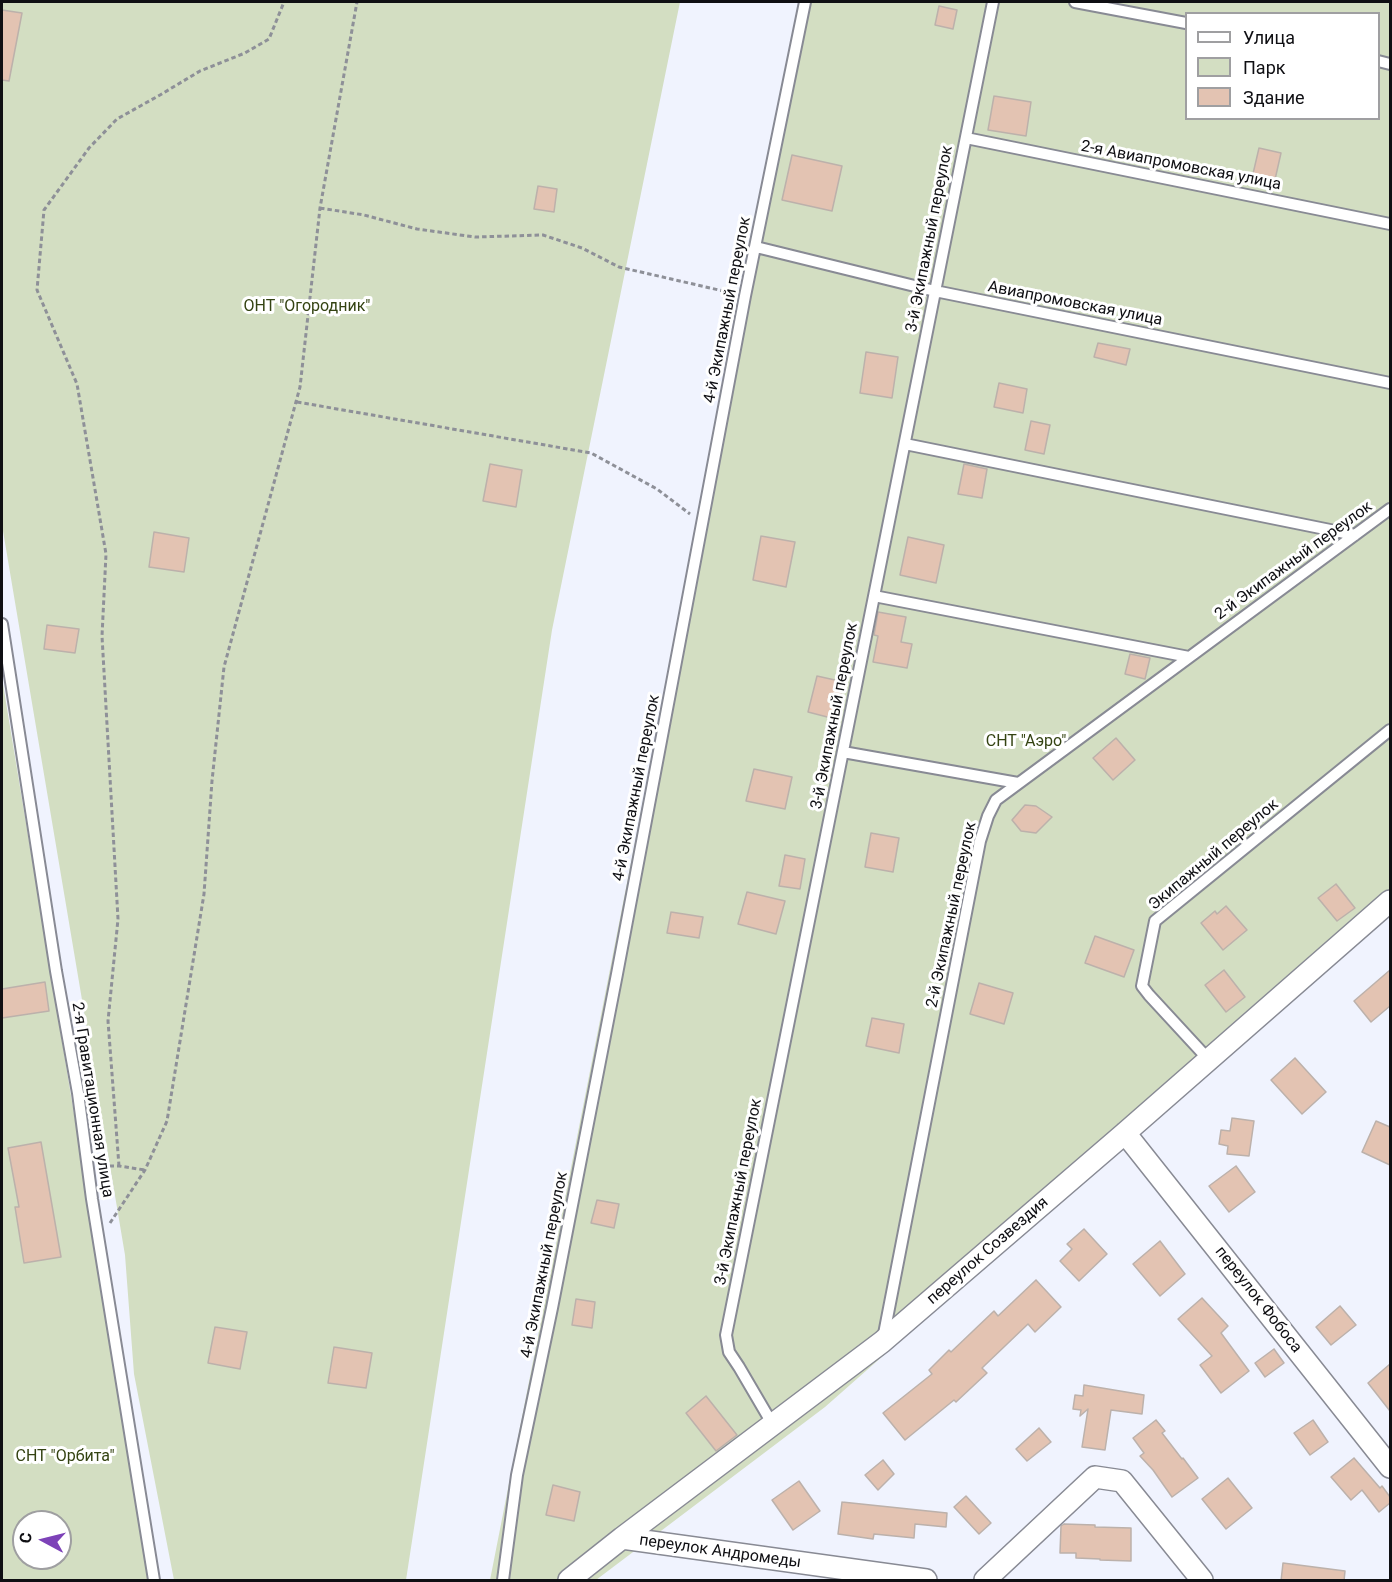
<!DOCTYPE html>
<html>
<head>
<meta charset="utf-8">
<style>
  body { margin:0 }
  #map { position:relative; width:1392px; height:1582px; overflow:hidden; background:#f0f3fe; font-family:Roboto,sans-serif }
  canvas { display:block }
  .frame { position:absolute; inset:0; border:3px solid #0f0f13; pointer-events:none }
  .legend { position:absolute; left:1185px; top:12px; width:195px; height:108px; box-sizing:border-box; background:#fff; border:2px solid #9f9fa1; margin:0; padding:8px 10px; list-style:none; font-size:18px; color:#0f0f13 }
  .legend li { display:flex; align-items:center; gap:12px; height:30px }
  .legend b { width:30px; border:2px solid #9f9fa1 }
  .north { position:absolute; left:12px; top:1510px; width:60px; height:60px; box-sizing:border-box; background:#fff; border:2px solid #9f9fa1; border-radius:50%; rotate:277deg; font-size:16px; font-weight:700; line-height:24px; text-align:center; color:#0f0f13 }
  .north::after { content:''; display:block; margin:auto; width:21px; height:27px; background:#7d42b8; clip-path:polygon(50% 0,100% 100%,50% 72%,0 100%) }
</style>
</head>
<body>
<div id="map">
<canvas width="1392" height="1582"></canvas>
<div class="frame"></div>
<ul class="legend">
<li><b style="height:8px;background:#fff"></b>Улица</li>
<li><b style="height:16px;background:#d3dec2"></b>Парк</li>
<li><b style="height:16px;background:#e3c3b2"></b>Здание</li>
</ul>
<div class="north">С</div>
</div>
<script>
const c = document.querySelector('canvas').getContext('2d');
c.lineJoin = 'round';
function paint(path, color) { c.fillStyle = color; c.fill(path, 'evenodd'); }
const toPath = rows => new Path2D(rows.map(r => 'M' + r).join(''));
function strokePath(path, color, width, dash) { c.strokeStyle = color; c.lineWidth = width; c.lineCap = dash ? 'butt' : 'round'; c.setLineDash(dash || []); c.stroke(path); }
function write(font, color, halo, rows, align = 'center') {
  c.font = font + ' Roboto,sans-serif'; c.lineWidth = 6; c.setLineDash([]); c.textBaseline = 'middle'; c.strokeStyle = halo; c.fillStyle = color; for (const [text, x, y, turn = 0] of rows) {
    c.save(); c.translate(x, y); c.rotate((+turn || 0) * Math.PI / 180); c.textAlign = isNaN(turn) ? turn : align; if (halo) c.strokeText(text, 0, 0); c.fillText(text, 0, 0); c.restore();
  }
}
paint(toPath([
  [2,2,680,2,552,630,406,1580,174,1580,134,1374,125,1255,2,525],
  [800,2,1390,2,1390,909,825,1407,596,1580,490,1580],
  [1186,14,1378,14,1378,118,1186,118],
  [2,678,151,1580,2,1580],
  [24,1522,60,1522,60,1558,24,1558]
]), '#d3dec2');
const building = toPath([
  [939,6,957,10,953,29,935,25,939,6],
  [2,10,22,13,9,81,2,80,2,10],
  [994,96,1031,102,1026,136,988,130,994,96],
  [1259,148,1281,153,1274,184,1252,178,1259,148],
  [792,155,842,166,832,211,782,200,792,155],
  [538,186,557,189,554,212,534,209,538,186],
  [1098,343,1130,349,1126,365,1094,357,1098,343],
  [866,352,898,357,892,398,860,393,866,352],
  [999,383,1027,389,1023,413,994,407,999,383],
  [1031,421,1050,425,1044,454,1025,450,1031,421],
  [490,464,522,470,516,507,483,501,490,464],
  [964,464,987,469,982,498,958,494,964,464],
  [154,532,189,538,184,572,149,567,154,532],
  [761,536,795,542,786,587,753,580,761,536],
  [908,537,944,545,936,583,900,575,908,537],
  [878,612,906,617,901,642,912,644,907,668,873,662,878,636,874,635,878,612],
  [47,625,79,629,75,653,44,649,47,625],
  [1130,654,1150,658,1145,679,1125,674,1130,654],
  [817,676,844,682,835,719,808,712,817,676],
  [1116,738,1135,760,1113,780,1093,758,1116,738],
  [754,769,792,777,785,809,746,801,754,769],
  [1025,805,1036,806,1052,817,1036,833,1021,831,1012,820,1025,805],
  [871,833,899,838,893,872,865,867,871,833],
  [785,855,805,859,800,889,779,886,785,855],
  [1336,884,1355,908,1337,921,1318,898,1336,884],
  [747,892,785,901,776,934,738,924,747,892],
  [1226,906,1247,930,1223,950,1201,923,1215,911,1217,914,1226,906],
  [671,912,703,917,699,938,667,933,671,912],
  [1095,936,1134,950,1124,977,1085,963,1095,936],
  [1224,970,1245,997,1226,1012,1205,985,1224,970],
  [1390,970,1390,1006,1371,1022,1354,1001,1390,970],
  [45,982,49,1011,2,1018,2,989,45,982],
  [979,983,1013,993,1004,1024,970,1014,979,983],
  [872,1018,904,1024,899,1053,866,1046,872,1018],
  [1295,1058,1326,1092,1302,1114,1271,1080,1295,1058],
  [1232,1118,1254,1121,1249,1156,1227,1154,1228,1146,1219,1144,1221,1130,1230,1131,1232,1118],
  [1376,1121,1390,1127,1390,1165,1362,1152,1376,1121],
  [41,1142,61,1257,24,1263,15,1207,19,1207,8,1148,41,1142],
  [1236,1166,1255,1192,1229,1212,1209,1186,1236,1166],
  [597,1200,619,1204,614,1228,591,1223,597,1200],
  [1084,1229,1107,1254,1079,1281,1060,1261,1072,1249,1067,1244,1084,1229],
  [1160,1241,1185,1274,1160,1296,1133,1264,1160,1241],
  [1036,1280,1061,1307,1035,1332,1028,1324,982,1368,987,1373,956,1402,954,1400,905,1440,883,1413,932,1374,929,1370,949,1350,951,1352,994,1311,998,1316,1036,1280],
  [1202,1298,1228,1326,1221,1333,1249,1371,1221,1393,1200,1365,1212,1356,1178,1319,1202,1298],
  [576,1299,595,1302,592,1328,572,1325,576,1299],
  [1340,1306,1356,1325,1331,1345,1316,1327,1340,1306],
  [215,1327,247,1332,240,1369,208,1363,215,1327],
  [334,1347,372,1353,366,1388,328,1383,334,1347],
  [1274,1349,1284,1363,1265,1377,1255,1363,1274,1349],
  [1390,1364,1390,1411,1368,1383,1390,1364],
  [1084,1385,1144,1395,1142,1414,1111,1410,1105,1450,1082,1447,1088,1409,1080,1416,1081,1410,1073,1409,1075,1395,1083,1396,1084,1385],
  [706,1396,737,1435,716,1451,686,1413,706,1396],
  [1156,1420,1165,1431,1162,1433,1182,1459,1183,1458,1198,1478,1172,1497,1153,1470,1140,1456,1144,1453,1133,1438,1156,1420],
  [1313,1420,1328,1442,1310,1455,1294,1433,1313,1420],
  [1039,1428,1051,1442,1027,1461,1016,1449,1039,1428],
  [1354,1458,1380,1488,1382,1486,1390,1497,1390,1503,1379,1512,1362,1490,1351,1500,1331,1477,1354,1458],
  [883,1460,894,1474,878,1490,865,1475,883,1460],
  [1228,1478,1252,1508,1226,1529,1202,1499,1228,1478],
  [799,1481,820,1511,793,1530,772,1500,799,1481],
  [553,1485,580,1492,574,1521,546,1515,553,1485],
  [966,1496,991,1523,979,1534,954,1507,966,1496],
  [842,1502,947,1513,946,1527,915,1524,914,1538,874,1534,873,1539,838,1534,842,1502],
  [1064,1524,1095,1525,1095,1527,1131,1528,1131,1561,1100,1560,1100,1559,1076,1558,1076,1553,1060,1553,1061,1526,1064,1524],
  [1283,1563,1345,1571,1344,1581,1281,1581,1283,1563]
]);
paint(building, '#e3c3b2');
strokePath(building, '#bcb1ab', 1.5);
const service = toPath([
  [1075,2,1186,23],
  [1378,61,1390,64],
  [966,138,1390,224],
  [756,247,935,291,1390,383],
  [905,444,1355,535],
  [874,596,1189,657],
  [2,624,56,971,78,1093,92,1199,154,1580],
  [843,752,1018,783],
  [1209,1060,1149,995,1142,986,1155,921,1390,730],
  [883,1339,980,841,988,816,996,800,1390,509],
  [773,1425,739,1367,729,1352,726,1335,993,2],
  [503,1580,517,1475,552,1308,617,974,745,296,805,2]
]);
const minor = toPath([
  [1125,1133,1390,1467],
  [622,1538,926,1580],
  [569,1580,622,1538,882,1342,1125,1133,1390,901],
  [985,1580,1095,1477,1122,1481,1202,1580]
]);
strokePath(service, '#888a94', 14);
strokePath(minor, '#888a94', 24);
strokePath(toPath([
  [320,208,364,215,417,229,475,237,543,235,582,248,619,267,732,293],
  [297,402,591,453,657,489,690,514],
  [102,1166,119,1166,145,1170],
  [119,1166,108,1021,118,919,102,636,106,554,77,384,37,290,44,210,89,148,117,119,160,95,200,71,245,53,269,39,284,2],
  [110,1223,145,1170,167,1121,204,894,212,781,224,667,300,387,320,208,357,2]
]), '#8e9098', 3, [4.5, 3]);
strokePath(service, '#fff', 10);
strokePath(minor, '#fff', 21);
write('16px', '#0f0f13', '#fff', [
  ["2-я Авиапромовская улица",1181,166,11],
  ["3-й Экипажный переулок",930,239,-79],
  ["Авиапромовская улица",1075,304,11],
  ["4-й Экипажный переулок",728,310,-79],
  ["2-й Экипажный переулок",1294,561,-36],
  ["3-й Экипажный переулок",835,716,-79],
  ["4-й Экипажный переулок",637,788,-79],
  ["Экипажный переулок",1214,855,-40],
  ["2-й Экипажный переулок",952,915,-78],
  ["2-я Гравитационная улица",92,1100,81],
  ["3-й Экипажный переулок",739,1192,-79],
  ["переулок Созвездия",988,1251,-41],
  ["4-й Экипажный переулок",545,1265,-79],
  ["переулок Фобоса",1258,1300,52],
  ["переулок Андромеды",720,1552,8]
]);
write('16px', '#344312', '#fff', [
  ["ОНТ \"Огородник\"",307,307],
  ["СНТ \"Аэро\"",1026,742],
  ["СНТ \"Орбита\"",65,1457]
]);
</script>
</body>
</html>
